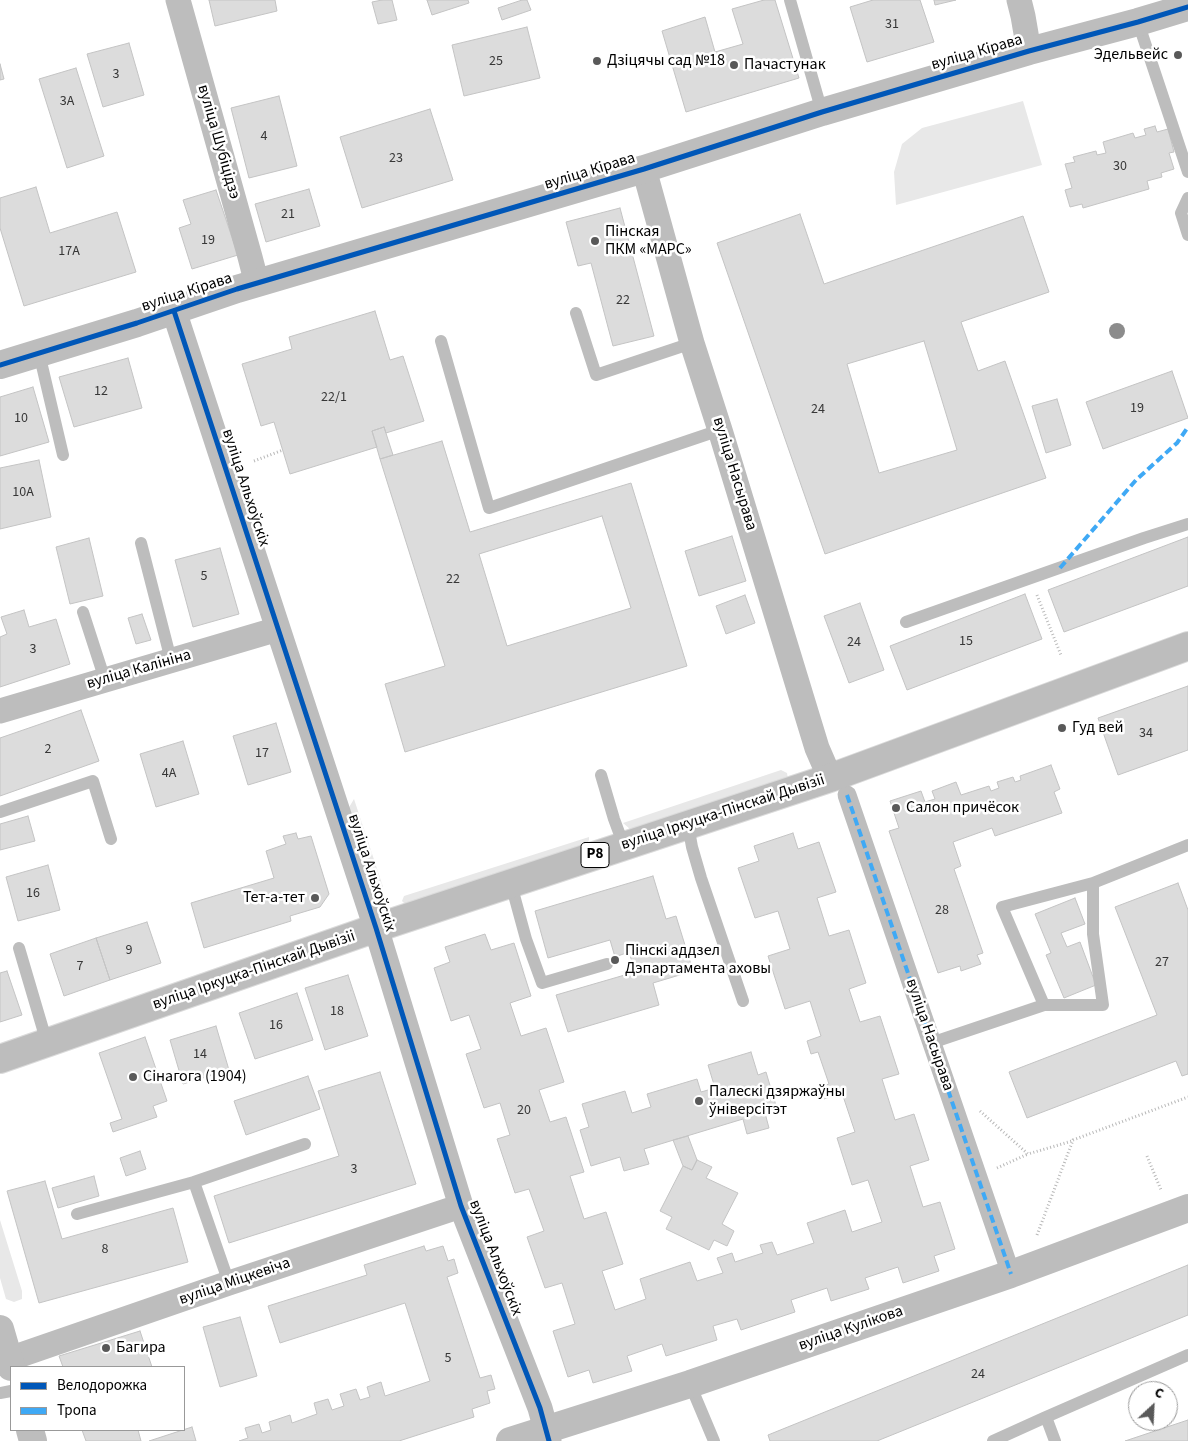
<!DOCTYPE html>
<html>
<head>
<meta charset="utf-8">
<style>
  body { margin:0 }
  #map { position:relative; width:1188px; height:1441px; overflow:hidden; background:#fff; font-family:"Source Sans 3",sans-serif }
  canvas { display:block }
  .legend { position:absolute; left:10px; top:1366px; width:175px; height:65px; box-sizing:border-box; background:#fff; border:1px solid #999; margin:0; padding:6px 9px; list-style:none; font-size:15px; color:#000 }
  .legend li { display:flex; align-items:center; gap:10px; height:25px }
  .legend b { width:25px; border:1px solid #999 }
  .north { position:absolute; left:1128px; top:1381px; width:50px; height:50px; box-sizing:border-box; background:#fff; border:1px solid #999; border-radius:50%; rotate:25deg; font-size:14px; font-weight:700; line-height:20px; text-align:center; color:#000 }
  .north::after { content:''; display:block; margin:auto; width:18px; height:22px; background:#595959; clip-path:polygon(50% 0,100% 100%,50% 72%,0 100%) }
</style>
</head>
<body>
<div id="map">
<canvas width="1188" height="1441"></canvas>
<ul class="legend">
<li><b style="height:6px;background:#0057b8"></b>Велодорожка</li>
<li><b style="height:6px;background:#3fa9f5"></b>Тропа</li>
</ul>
<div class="north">С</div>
</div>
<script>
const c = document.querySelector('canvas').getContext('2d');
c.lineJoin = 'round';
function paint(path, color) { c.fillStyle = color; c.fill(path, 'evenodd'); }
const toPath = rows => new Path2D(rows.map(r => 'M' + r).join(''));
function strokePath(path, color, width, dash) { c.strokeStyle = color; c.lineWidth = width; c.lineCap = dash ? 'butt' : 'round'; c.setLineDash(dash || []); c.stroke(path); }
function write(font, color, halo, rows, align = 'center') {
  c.font = font + ' "Source Sans 3",sans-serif'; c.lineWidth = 5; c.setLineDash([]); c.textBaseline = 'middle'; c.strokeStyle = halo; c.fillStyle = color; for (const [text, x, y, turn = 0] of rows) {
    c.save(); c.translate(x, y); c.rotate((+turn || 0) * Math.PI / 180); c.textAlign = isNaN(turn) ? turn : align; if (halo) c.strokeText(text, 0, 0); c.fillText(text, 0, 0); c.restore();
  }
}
paint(toPath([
  [1023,101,1042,165,896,205,894,172,902,144,922,128],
  [781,770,787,773,788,779,630,829,623,823],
  [354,799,383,887,380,891,376,890,348,809],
  [589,837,589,840,586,847,406,905,402,901,404,896],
  [0,1220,22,1291,22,1299,14,1302,6,1299,0,1278]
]), '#e8e8e8');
const building = toPath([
  [209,0,275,0,277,11,215,26,209,0],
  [382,0,392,0,397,20,378,24,372,2,382,0],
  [427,0,468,0,469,3,432,15,427,0],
  [522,0,527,0,531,10,502,20,498,8,522,0],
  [764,0,775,0,799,78,686,112,662,31,705,17,715,52,743,44,732,9,764,0],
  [873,0,920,0,934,42,867,62,850,7,873,0],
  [934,0,956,0,935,5,934,0],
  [527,27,540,78,464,96,452,45,527,27],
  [129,43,144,95,103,107,87,54,129,43],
  [0,64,4,79,0,80,0,64],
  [76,68,104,156,67,168,39,79,76,68],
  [279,96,297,166,249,178,231,108,279,96],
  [430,109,453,180,362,208,340,137,430,109],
  [1155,126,1157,132,1168,129,1174,152,1169,153,1174,169,1161,173,1162,177,1147,181,1149,189,1083,208,1082,204,1070,207,1065,190,1072,188,1065,164,1075,162,1073,157,1096,151,1097,155,1106,153,1103,142,1133,133,1135,138,1146,135,1144,129,1155,126],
  [36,187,50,233,117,212,136,272,24,306,0,228,0,198,36,187],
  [309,189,320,226,266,242,255,204,309,189],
  [216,190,238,255,192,269,179,228,191,224,183,200,216,190],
  [620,208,654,336,613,346,591,263,578,266,566,222,620,208],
  [800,214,824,284,1023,216,1049,292,961,322,978,371,1005,361,1046,478,825,554,717,243,800,214],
  [924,341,957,450,879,473,847,364,924,341],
  [375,311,390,360,403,356,424,421,386,433,384,427,372,431,377,447,290,474,274,422,261,426,242,364,292,349,289,337,375,311],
  [128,358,142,408,74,427,59,377,128,358],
  [1172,371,1188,418,1103,449,1086,402,1172,371],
  [33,387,49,442,0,456,0,397,33,387],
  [1057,399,1071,445,1046,453,1032,406,1057,399],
  [384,427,393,455,380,459,372,431,384,427],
  [442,441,470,532,631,483,687,666,405,752,385,684,445,666,380,459,442,441],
  [602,516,631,608,507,646,479,554,602,516],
  [39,460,51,517,0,529,0,468,39,460],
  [732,536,746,581,699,596,685,551,732,536],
  [1188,537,1188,586,1064,632,1048,590,1188,537],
  [89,538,103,596,70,604,56,547,89,538],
  [220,548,239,614,193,627,175,560,220,548],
  [1025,594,1042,639,907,690,890,646,1025,594],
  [745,595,755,623,726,634,716,606,745,595],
  [860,603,884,670,849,683,824,616,860,603],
  [24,610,29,627,56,619,70,664,0,687,0,637,7,634,1,617,24,610],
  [142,614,151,640,136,644,128,618,142,614],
  [1188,686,1188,750,1118,775,1098,718,1188,686],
  [81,710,99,761,0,796,0,738,81,710],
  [276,723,291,772,248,785,233,736,276,723],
  [183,741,199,794,156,807,140,754,183,741],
  [1051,765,1060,789,1054,792,1062,813,995,836,992,828,953,842,961,866,954,869,983,953,977,955,981,964,961,971,960,966,938,973,889,831,899,828,890,801,921,791,925,802,935,799,932,791,956,782,961,795,989,786,991,791,999,788,997,782,1013,777,1015,782,1021,780,1020,776,1051,765],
  [28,816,35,841,0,850,0,824,28,816],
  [296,833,298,839,311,836,329,894,320,907,290,916,291,921,204,948,191,903,274,878,266,851,286,844,283,836,296,833],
  [793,833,798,849,819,842,836,892,817,898,829,936,849,930,866,983,849,989,860,1022,880,1016,899,1074,882,1079,895,1120,914,1114,929,1160,910,1166,923,1207,940,1202,955,1249,934,1256,939,1271,903,1283,898,1267,865,1278,869,1289,831,1301,827,1288,791,1300,795,1312,741,1330,737,1319,713,1326,717,1340,666,1356,662,1344,627,1356,632,1371,593,1383,589,1370,568,1377,553,1331,575,1324,562,1283,545,1288,527,1237,544,1231,529,1189,515,1193,497,1139,510,1135,500,1103,484,1108,466,1054,481,1049,469,1015,451,1021,434,968,450,962,445,947,485,934,491,950,514,943,531,996,510,1003,521,1036,546,1028,564,1082,539,1090,550,1122,566,1117,584,1172,570,1176,584,1219,606,1212,623,1264,602,1271,615,1310,646,1299,640,1279,690,1262,697,1281,723,1273,717,1258,732,1253,735,1262,763,1253,760,1245,772,1242,777,1255,814,1243,807,1223,845,1210,852,1232,882,1222,868,1180,852,1185,837,1138,855,1132,842,1093,824,1099,820,1087,829,1084,818,1052,811,1054,807,1041,821,1036,810,1001,785,1009,768,956,790,949,778,911,755,918,738,868,759,861,754,846,793,833],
  [48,865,60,910,18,921,6,877,48,865],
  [653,876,666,919,676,916,693,971,653,983,659,1005,568,1032,556,995,635,972,629,952,615,957,610,940,548,958,535,911,653,876],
  [1178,883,1188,910,1188,1074,1182,1076,1176,1061,1027,1118,1009,1072,1157,1015,1115,907,1178,883],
  [1075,898,1085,924,1061,933,1067,947,1080,942,1096,985,1064,998,1046,955,1051,953,1035,914,1075,898],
  [147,922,161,963,110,980,96,938,147,922],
  [96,938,110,980,64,996,50,954,96,938],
  [7,971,22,1015,0,1022,0,973,7,971],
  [348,975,368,1036,325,1050,305,988,348,975],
  [297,993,313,1040,255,1059,239,1013,297,993],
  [216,1026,229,1070,183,1084,170,1040,216,1026],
  [145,1037,167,1101,153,1106,157,1117,113,1132,110,1123,122,1119,99,1053,145,1037],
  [751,1052,758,1075,766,1072,777,1109,765,1113,769,1128,747,1134,743,1119,644,1149,649,1164,624,1171,620,1157,591,1166,580,1130,589,1127,582,1104,625,1091,632,1113,651,1107,647,1094,697,1079,701,1092,715,1088,708,1065,751,1052],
  [380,1072,416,1184,229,1243,214,1196,339,1156,318,1091,380,1072],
  [308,1076,320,1109,246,1135,234,1101,308,1076],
  [688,1136,697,1160,692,1170,683,1166,673,1140,688,1136],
  [140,1151,146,1169,126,1176,120,1158,140,1151],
  [697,1160,712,1167,706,1178,738,1193,722,1224,734,1231,727,1246,714,1240,709,1250,666,1229,672,1217,660,1211,683,1166,692,1170,697,1160],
  [94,1176,99,1196,58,1208,52,1188,94,1176],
  [45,1181,62,1239,173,1208,188,1262,39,1303,7,1191,45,1181],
  [424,1246,426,1251,443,1246,448,1261,454,1259,458,1273,447,1277,480,1378,491,1375,495,1389,487,1391,490,1403,472,1409,474,1417,399,1441,239,1441,248,1438,245,1428,259,1424,262,1433,271,1430,269,1422,290,1415,292,1423,317,1414,314,1403,328,1399,332,1410,344,1406,340,1394,356,1389,360,1400,370,1397,367,1387,381,1382,385,1396,430,1381,405,1303,280,1343,268,1306,367,1275,364,1265,424,1246],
  [1188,1265,1188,1315,877,1441,770,1441,768,1435,1188,1265],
  [240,1317,257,1376,220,1387,203,1327,240,1317],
  [140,1331,152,1367,63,1367,59,1356,140,1331],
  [1188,1420,1188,1441,1125,1441,1188,1420],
  [192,1427,196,1441,149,1441,192,1427],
  [82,1430,138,1430,141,1441,86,1441,82,1430]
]);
paint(building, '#dcdcdc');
strokePath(building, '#c4c4c4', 1);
const primary = toPath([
  [0,1059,376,928,830,778,1188,646]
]);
strokePath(primary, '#dbdbdb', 30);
strokePath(toPath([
  [254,461,283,450],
  [1037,595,1061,655],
  [980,1111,1028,1154,1072,1141],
  [1147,1156,1161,1190],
  [997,1168,1028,1154],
  [1037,1235,1073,1140,1188,1097]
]), '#b8b8b8', 3, [1, 2.5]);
strokePath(toPath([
  [790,0,822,112],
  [1138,22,1188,172],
  [1188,198,1181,213,1188,235],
  [576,313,596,375,692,343],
  [441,341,489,508,720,430],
  [39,353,63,455],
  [141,543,171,660],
  [83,612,105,680],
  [906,622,1144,538,1188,524],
  [601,775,614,819,624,846],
  [0,812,93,781,111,839],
  [688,825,692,847,701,878,743,1001],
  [511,884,526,939,542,983,607,964],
  [19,948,47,1043],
  [1044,1005,1103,1005,1093,934,1093,883,1188,845],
  [931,1043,1044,1005,1002,907,1093,883],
  [194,1182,305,1144],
  [77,1214,194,1182,229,1283],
  [690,1384,714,1441],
  [0,1393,11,1391],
  [993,1441,1046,1417],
  [1055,1441,1046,1417,1188,1355]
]), '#bdbdbd', 12);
strokePath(toPath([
  [847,795,1011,1274]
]), '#bdbdbd', 19);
strokePath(toPath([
  [178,0,250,257,257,284],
  [1019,0,1023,16,1029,51],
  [644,169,692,343,720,430,817,748,830,778],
  [174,311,376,928,461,1206,540,1408,549,1441],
  [0,711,278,629],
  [9,1359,229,1283,461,1206]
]), '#bdbdbd', 25);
strokePath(toPath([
  [0,365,137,323,237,289,644,169,822,112,1029,51,1138,22,1188,7],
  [0,1329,11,1367],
  [30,1430,33,1441],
  [510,1441,690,1384,1011,1274,1188,1208]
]), '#bdbdbd', 28);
strokePath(primary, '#bdbdbd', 28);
strokePath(toPath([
  [1060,568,1136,480,1177,443,1188,427],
  [847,795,1011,1274]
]), '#3fa9f5', 4, [8, 4]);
strokePath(toPath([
  [174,311,376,928,461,1206,540,1408,549,1441],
  [0,365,137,323,237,289,644,169,822,112,1029,51,1138,22,1188,7]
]), '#0057b8', 5);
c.fillStyle = '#8c8c8c';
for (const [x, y] of [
  [1117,331]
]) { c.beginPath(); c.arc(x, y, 8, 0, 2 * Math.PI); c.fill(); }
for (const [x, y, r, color] of [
  [1178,55,5,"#595959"],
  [597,61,5,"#595959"],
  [734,65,5,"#595959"],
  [595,241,5,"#595959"],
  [1062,728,5,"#595959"],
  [896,808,5,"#595959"],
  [315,898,5,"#595959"],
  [615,960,5,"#595959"],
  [133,1077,5,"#595959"],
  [699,1101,5,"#595959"],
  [106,1348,5,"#595959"]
]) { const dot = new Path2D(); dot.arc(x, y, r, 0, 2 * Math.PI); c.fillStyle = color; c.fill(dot); strokePath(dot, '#fff', 2); }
write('14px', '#373737', null, [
  ["31",892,25],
  ["25",496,62],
  ["3",116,75],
  ["3А",67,102],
  ["4",264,137],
  ["23",396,159],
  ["30",1120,167],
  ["21",288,215],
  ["19",208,241],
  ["17А",69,252],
  ["22",623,301],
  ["12",101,392],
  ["22/1",334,398],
  ["19",1137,409],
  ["24",818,410],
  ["10",21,419],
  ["10А",23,493],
  ["5",204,577],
  ["22",453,580],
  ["15",966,642],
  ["24",854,643],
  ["3",33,650],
  ["34",1146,734],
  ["2",48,750],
  ["17",262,754],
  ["4А",169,774],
  ["16",33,894],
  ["28",942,911],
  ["9",129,951],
  ["27",1162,963],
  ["7",80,967],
  ["18",337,1012],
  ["16",276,1026],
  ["14",200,1055],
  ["20",524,1111],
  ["3",354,1170],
  ["8",105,1250],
  ["5",448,1359],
  ["24",978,1375]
]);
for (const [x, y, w] of [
  [595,855,28]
]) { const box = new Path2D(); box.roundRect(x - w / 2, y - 12.5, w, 25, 4); c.fillStyle = '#fff'; c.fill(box); strokePath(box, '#000', 1); }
write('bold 15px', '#000', null, [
  ["Р8",595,855]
]);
write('16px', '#000', '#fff', [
  ["вуліца Кірава",977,53,-16],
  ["вуліца Шубіцідзэ",218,142,74],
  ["вуліца Кірава",590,172,-17],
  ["вуліца Кірава",187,293,-18],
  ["вуліца Насырава",734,474,73],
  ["вуліца Альхоўскіх",245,488,72],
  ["вуліца Калініна",139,670,-16],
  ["вуліца Іркуцка-Пінскай Дывізіі",723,813,-18],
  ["вуліца Альхоўскіх",371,873,72],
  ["вуліца Іркуцка-Пінскай Дывізіі",254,971,-19],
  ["вуліца Насырава",929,1035,71],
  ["вуліца Альхоўскіх",495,1258,69],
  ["вуліца Міцкевіча",235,1282,-19],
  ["вуліца Кулікова",851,1329,-19]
]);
write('16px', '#000', '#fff', [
  ["Эдельвейс",1168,55,"right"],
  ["Дзіцячы сад №18",607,61],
  ["Пачастунак",744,65],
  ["Пінская",605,232],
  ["ПКМ «МАРС»",605,250],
  ["Гуд вей",1072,728],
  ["Салон причёсок",906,808],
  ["Тет-а-тет",305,898,"right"],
  ["Пінскі аддзел",625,951],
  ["Дэпартамента аховы",625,969],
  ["Сінагога (1904)",143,1077],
  ["Палескі дзяржаўны",709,1092],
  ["ўніверсітэт",709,1110],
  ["Багира",116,1348]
], 'left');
</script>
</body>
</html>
